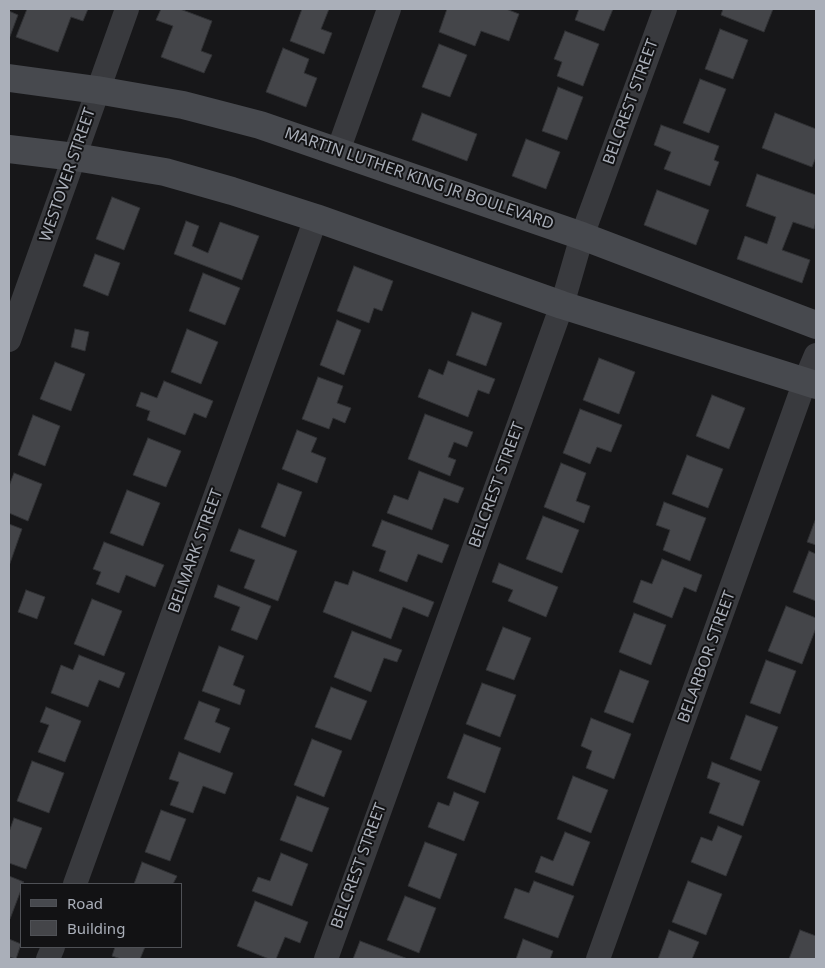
<!DOCTYPE html>
<html>
<head>
<meta charset="utf-8">
<style>
  body { margin:0 }
  #map { position:relative; width:825px; height:968px; overflow:hidden; background:#171719; font-family:"Noto Sans",sans-serif }
  canvas { display:block }
  .frame { position:absolute; inset:0; border:10px solid #aaafb9; pointer-events:none }
  .legend { position:absolute; left:20px; top:883px; width:162px; height:65px; box-sizing:border-box; background:#121214; border:1px solid #4f5156; margin:0; padding:6px 9px; list-style:none; font-size:15px; color:#aaafb9 }
  .legend li { display:flex; align-items:center; gap:10px; height:25px }
  .legend b { width:25px; border:1px solid #4f5156 }
</style>
</head>
<body>
<div id="map">
<canvas width="825" height="968"></canvas>
<div class="frame"></div>
<ul class="legend">
<li><b style="height:6px;background:#47494e"></b>Road</li>
<li><b style="height:14px;background:#444549"></b>Building</li>
</ul>
</div>
<script>
const c = document.querySelector('canvas').getContext('2d');
c.lineJoin = 'round';
function paint(path, color) { c.fillStyle = color; c.fill(path, 'evenodd'); }
const toPath = rows => new Path2D(rows.map(r => 'M' + r).join(''));
function strokePath(path, color, width, dash) { c.strokeStyle = color; c.lineWidth = width; c.lineCap = dash ? 'butt' : 'round'; c.setLineDash(dash || []); c.stroke(path); }
function write(font, color, halo, rows, align = 'center') {
  c.font = font + ' "Noto Sans",sans-serif'; c.lineWidth = 4; c.setLineDash([]); c.textBaseline = 'middle'; c.strokeStyle = halo; c.fillStyle = color; for (const [text, x, y, turn = 0] of rows) {
    c.save(); c.translate(x, y); c.rotate((+turn || 0) * Math.PI / 180); c.textAlign = isNaN(turn) ? turn : align; if (halo) c.strokeText(text, 0, 0); c.fillText(text, 0, 0); c.restore();
  }
}
const building = toPath([
  [27,9,88,9,83,21,71,17,58,52,16,37,27,9],
  [161,9,180,9,212,21,201,51,212,55,204,73,161,57,173,26,156,20,161,9],
  [302,9,329,9,321,29,332,33,324,54,290,41,302,9],
  [447,9,506,9,519,14,509,41,481,31,475,46,439,32,447,9],
  [579,9,613,9,604,31,575,20,579,9],
  [723,9,773,9,764,32,721,15,723,9],
  [9,11,18,15,9,39,9,11],
  [720,29,748,40,733,79,705,69,720,29],
  [565,31,599,44,583,86,557,76,562,62,554,59,565,31],
  [439,44,467,55,450,97,422,87,439,44],
  [283,48,309,59,304,73,317,78,306,107,266,92,283,48],
  [700,79,726,89,709,133,683,123,700,79],
  [558,87,583,97,567,140,542,131,558,87],
  [422,113,477,134,467,161,412,140,422,113],
  [775,113,816,129,816,157,812,167,762,148,775,113],
  [661,125,719,146,714,160,719,162,710,186,664,169,671,152,654,145,661,125],
  [526,139,560,152,546,189,512,176,526,139],
  [757,174,816,195,816,221,814,229,793,222,782,250,810,260,802,283,737,259,745,236,767,244,776,217,746,206,757,174],
  [657,190,709,210,696,245,644,225,657,190],
  [112,197,140,208,124,250,96,239,112,197],
  [186,221,199,226,192,246,208,253,220,222,259,236,242,280,174,254,186,221],
  [95,254,120,263,108,296,83,286,95,254],
  [354,266,393,281,382,311,374,308,369,323,337,311,354,266],
  [203,273,240,288,225,325,189,311,203,273],
  [472,312,502,323,486,366,456,355,472,312],
  [337,320,361,330,344,375,320,365,337,320],
  [75,329,89,332,85,351,71,347,75,329],
  [187,329,218,342,201,384,171,372,187,329],
  [599,358,635,372,619,414,583,400,599,358],
  [448,361,495,379,489,394,478,390,468,417,418,397,429,369,443,375,448,361],
  [55,362,85,374,71,411,40,399,55,362],
  [318,377,343,386,337,403,351,408,345,423,333,418,329,429,302,419,318,377],
  [164,381,213,401,206,418,194,413,185,435,147,420,150,411,136,406,141,392,157,398,164,381],
  [712,395,745,408,729,449,696,436,712,395],
  [580,409,622,425,611,452,597,447,590,464,563,453,580,409],
  [425,414,473,432,467,447,454,442,448,457,456,460,450,476,408,459,425,414],
  [33,415,60,426,45,466,18,455,33,415],
  [297,430,317,438,311,452,326,458,317,483,282,469,297,430],
  [148,438,181,451,166,487,133,475,148,438],
  [687,455,723,469,708,508,672,494,687,455],
  [561,463,586,473,576,501,590,506,584,523,544,507,561,463],
  [419,471,464,488,458,503,444,498,432,530,387,513,394,495,408,500,419,471],
  [14,473,42,484,28,521,9,513,9,486,14,473],
  [278,483,302,492,285,537,261,527,278,483],
  [127,490,160,503,143,546,110,533,127,490],
  [664,502,706,518,690,561,663,550,670,530,656,525,664,502],
  [543,516,579,530,562,573,526,559,543,516],
  [816,518,816,545,807,542,816,518],
  [382,520,449,545,442,563,418,554,407,582,379,571,386,551,372,546,382,520],
  [9,524,22,529,9,566,9,524],
  [239,529,297,551,278,601,244,588,255,560,230,551,239,529],
  [104,542,164,565,155,587,126,575,119,593,96,584,101,572,93,569,104,542],
  [809,551,816,554,816,601,793,592,809,551],
  [662,559,702,575,696,592,684,587,672,618,633,602,641,580,652,584,662,559],
  [499,563,558,587,546,617,508,601,513,590,492,582,499,563],
  [353,571,434,602,428,617,403,607,391,639,323,612,335,581,348,585,353,571],
  [218,585,271,606,257,640,231,630,240,607,214,597,218,585],
  [26,590,45,597,37,619,18,612,26,590],
  [92,599,122,611,104,656,74,644,92,599],
  [786,606,816,618,816,628,802,664,768,651,786,606],
  [634,613,666,625,651,665,619,652,634,613],
  [503,627,531,638,514,680,486,670,503,627],
  [352,631,402,650,397,662,384,658,371,692,334,677,352,631],
  [219,646,244,656,233,685,245,690,240,705,202,691,219,646],
  [79,655,125,673,119,688,99,680,88,707,51,693,61,665,73,670,79,655],
  [766,660,796,671,780,714,750,703,766,660],
  [620,670,649,681,633,723,604,712,620,670],
  [482,683,516,695,500,737,466,724,482,683],
  [331,687,367,701,351,740,315,727,331,687],
  [199,701,220,709,215,722,230,728,220,753,184,739,199,701],
  [46,707,81,721,65,762,38,752,49,725,40,722,46,707],
  [746,715,778,727,761,771,730,759,746,715],
  [591,718,631,734,614,779,586,768,592,751,581,746,591,718],
  [464,734,501,748,485,793,447,778,464,734],
  [312,739,342,751,324,797,294,785,312,739],
  [179,752,233,773,225,794,203,786,193,813,170,805,179,782,169,779,179,752],
  [32,761,64,773,49,813,17,801,32,761],
  [712,762,760,781,743,826,709,813,720,783,707,778,712,762],
  [573,776,608,790,591,833,557,819,573,776],
  [454,792,479,802,464,841,428,827,438,802,449,806,454,792],
  [297,796,329,808,312,852,280,840,297,796],
  [161,810,186,819,170,861,145,852,161,810],
  [14,818,42,828,26,869,9,863,9,832,14,818],
  [718,826,742,836,726,876,691,862,701,837,712,841,718,826],
  [565,832,590,842,573,886,535,872,541,856,553,861,565,832],
  [425,842,457,854,440,899,408,886,425,842],
  [281,853,308,864,292,906,252,891,258,877,270,881,281,853],
  [142,862,177,876,173,884,134,884,142,862],
  [9,876,24,882,21,884,21,890,10,919,9,919,9,876],
  [534,881,574,896,558,938,504,918,515,888,529,893,534,881],
  [688,881,722,894,706,935,672,922,688,881],
  [405,896,436,908,419,953,387,940,405,896],
  [255,901,308,922,300,943,285,937,276,959,269,959,237,946,255,901],
  [669,930,699,942,692,959,658,959,669,930],
  [800,930,816,936,816,959,789,959,800,930],
  [9,939,21,944,16,959,9,957,9,939],
  [523,939,553,951,550,959,516,959,523,939],
  [360,941,408,959,353,959,360,941],
  [115,947,145,947,140,959,121,959,112,956,115,947]
]);
paint(building, '#444549');
strokePath(building, '#313235', 1);
strokePath(toPath([
  [338,151,389,9],
  [9,340,127,9],
  [75,884,316,218],
  [48,959,53,947],
  [326,959,562,305,582,236,665,9],
  [598,959,805,381,816,355]
]), '#393a3e', 24);
strokePath(toPath([
  [9,78,97,90,183,105,260,125,582,236,816,325],
  [9,149,75,157,165,172,232,191,316,218,562,305,816,385]
]), '#47494e', 28);
write('16px', '#aaafb9', '#121214', [
  ["BELCREST STREET",631,102,-70],
  ["WESTOVER STREET",68,175,-71],
  ["MARTIN LUTHER KING JR BOULEVARD",419,179,19],
  ["BELCREST STREET",497,485,-70],
  ["BELMARK STREET",196,551,-70],
  ["BELARBOR STREET",707,657,-70],
  ["BELCREST STREET",359,866,-70]
]);
</script>
</body>
</html>
